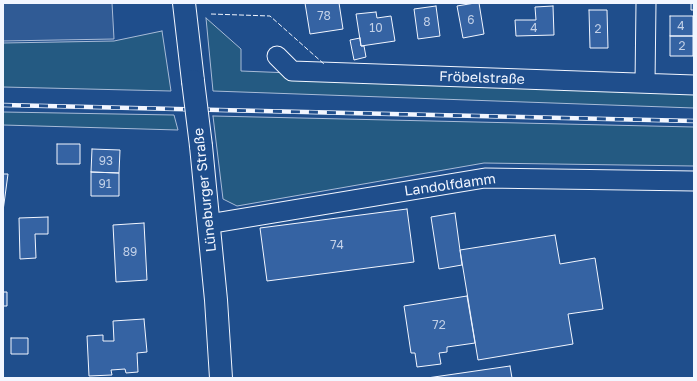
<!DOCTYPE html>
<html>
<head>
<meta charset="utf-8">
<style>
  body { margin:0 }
  #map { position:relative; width:697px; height:381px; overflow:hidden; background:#1f4e8c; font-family:"Golos Text",sans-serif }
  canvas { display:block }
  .frame { position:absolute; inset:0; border:4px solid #f2f6ff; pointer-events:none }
</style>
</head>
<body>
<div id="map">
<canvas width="697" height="381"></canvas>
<div class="frame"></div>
</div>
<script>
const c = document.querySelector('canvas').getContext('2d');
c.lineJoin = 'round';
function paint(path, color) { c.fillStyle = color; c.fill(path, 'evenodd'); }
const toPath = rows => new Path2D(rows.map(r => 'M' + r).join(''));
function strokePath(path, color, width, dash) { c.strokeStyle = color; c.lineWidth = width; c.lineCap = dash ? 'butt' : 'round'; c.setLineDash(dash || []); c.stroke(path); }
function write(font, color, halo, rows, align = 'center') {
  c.font = font + ' "Golos Text",sans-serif'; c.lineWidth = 3; c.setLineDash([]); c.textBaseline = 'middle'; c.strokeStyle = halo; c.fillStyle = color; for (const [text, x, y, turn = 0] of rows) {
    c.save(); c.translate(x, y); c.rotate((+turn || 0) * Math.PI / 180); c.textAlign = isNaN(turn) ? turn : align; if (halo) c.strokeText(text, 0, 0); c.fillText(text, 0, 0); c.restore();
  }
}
const green = toPath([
  [206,18,241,49,241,71,694,89,694,108,213,91,206,18],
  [162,31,171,91,3,87,3,43,114,41,162,31],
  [3,112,174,115,178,130,3,125,3,112],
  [213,116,694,127,694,166,484,163,237,206,223,199,213,116]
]);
paint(green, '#245a82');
strokePath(green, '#a8bbd7', 1);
const parking = toPath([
  [3,3,112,3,114,39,3,41,3,3]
]);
paint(parking, '#305b95');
strokePath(parking, '#a8bbd7', 1);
const building = toPath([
  [305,3,339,3,343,29,310,34,305,3],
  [475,3,479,3,484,34,463,38,457,6,475,3],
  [691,3,694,3,694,10,691,10,691,3],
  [436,6,440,36,418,39,414,9,436,6],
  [553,6,554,35,516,36,515,20,536,20,535,7,553,6],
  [589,10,607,10,608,48,590,48,589,10],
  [376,12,377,18,391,16,395,41,361,46,356,14,376,12],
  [670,16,693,16,693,36,670,36,670,16],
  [670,36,693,36,693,56,670,56,670,36],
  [360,38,361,46,364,46,366,57,354,60,350,40,360,38],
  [57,144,80,144,80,164,57,164,57,144],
  [92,149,120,150,119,173,91,172,92,149],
  [91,172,119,173,119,196,91,196,91,172],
  [3,174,8,174,3,211,3,174],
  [407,209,414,262,267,281,260,228,407,209],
  [455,213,462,265,439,269,431,217,455,213],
  [48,217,48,234,35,234,36,258,20,259,19,218,48,217],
  [144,223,147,280,116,282,113,225,144,223],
  [555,235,560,264,595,258,603,309,568,314,573,344,478,360,460,250,555,235],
  [3,292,7,292,7,306,3,306,3,292],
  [467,296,475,343,447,347,447,352,439,353,441,364,417,367,415,353,411,353,404,306,467,296],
  [144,319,147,352,137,353,138,372,126,373,125,369,111,370,112,375,89,376,87,336,103,335,103,341,114,341,113,321,144,319],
  [11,338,28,338,28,354,11,354,11,338],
  [510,366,512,378,427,378,510,366]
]);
paint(building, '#3563a3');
strokePath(building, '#f2f6ff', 1);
const minor = toPath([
  [277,56,292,71,694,85],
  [645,83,646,3],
  [208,224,485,178,694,181]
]);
const major = toPath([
  [184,3,193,81],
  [201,146,216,300,221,378]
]);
strokePath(minor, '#f2f6ff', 21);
strokePath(major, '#f2f6ff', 24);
strokePath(minor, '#1f4e8c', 19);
strokePath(major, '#1f4e8c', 22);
const rail = toPath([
  [3,105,694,121]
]);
strokePath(rail, '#f2f6ff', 4.5);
strokePath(rail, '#1f4e8c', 3, [9]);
const majorBridge = toPath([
  [193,81,201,146]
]);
strokePath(majorBridge, '#f2f6ff', 24, []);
strokePath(majorBridge, '#1f4e8c', 22);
strokePath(toPath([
  [211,14,270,16,324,64]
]), '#f2f6ff', 1, [5, 2]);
write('12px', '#c3d1e8', null, [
  ["78",324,16],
  ["6",471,20],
  ["8",427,22],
  ["4",681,26],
  ["10",376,28],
  ["4",534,28],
  ["2",598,29],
  ["2",682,46],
  ["93",106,161],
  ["91",105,184],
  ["74",337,245],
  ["89",130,252],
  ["72",439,325]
]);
write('14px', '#f2f6ff', '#1f4e8c', [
  ["Fröbelstraße",482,78,2],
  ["Landolfdamm",450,185,-8],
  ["Lüneburger Straße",205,190,-96]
]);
</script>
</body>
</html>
